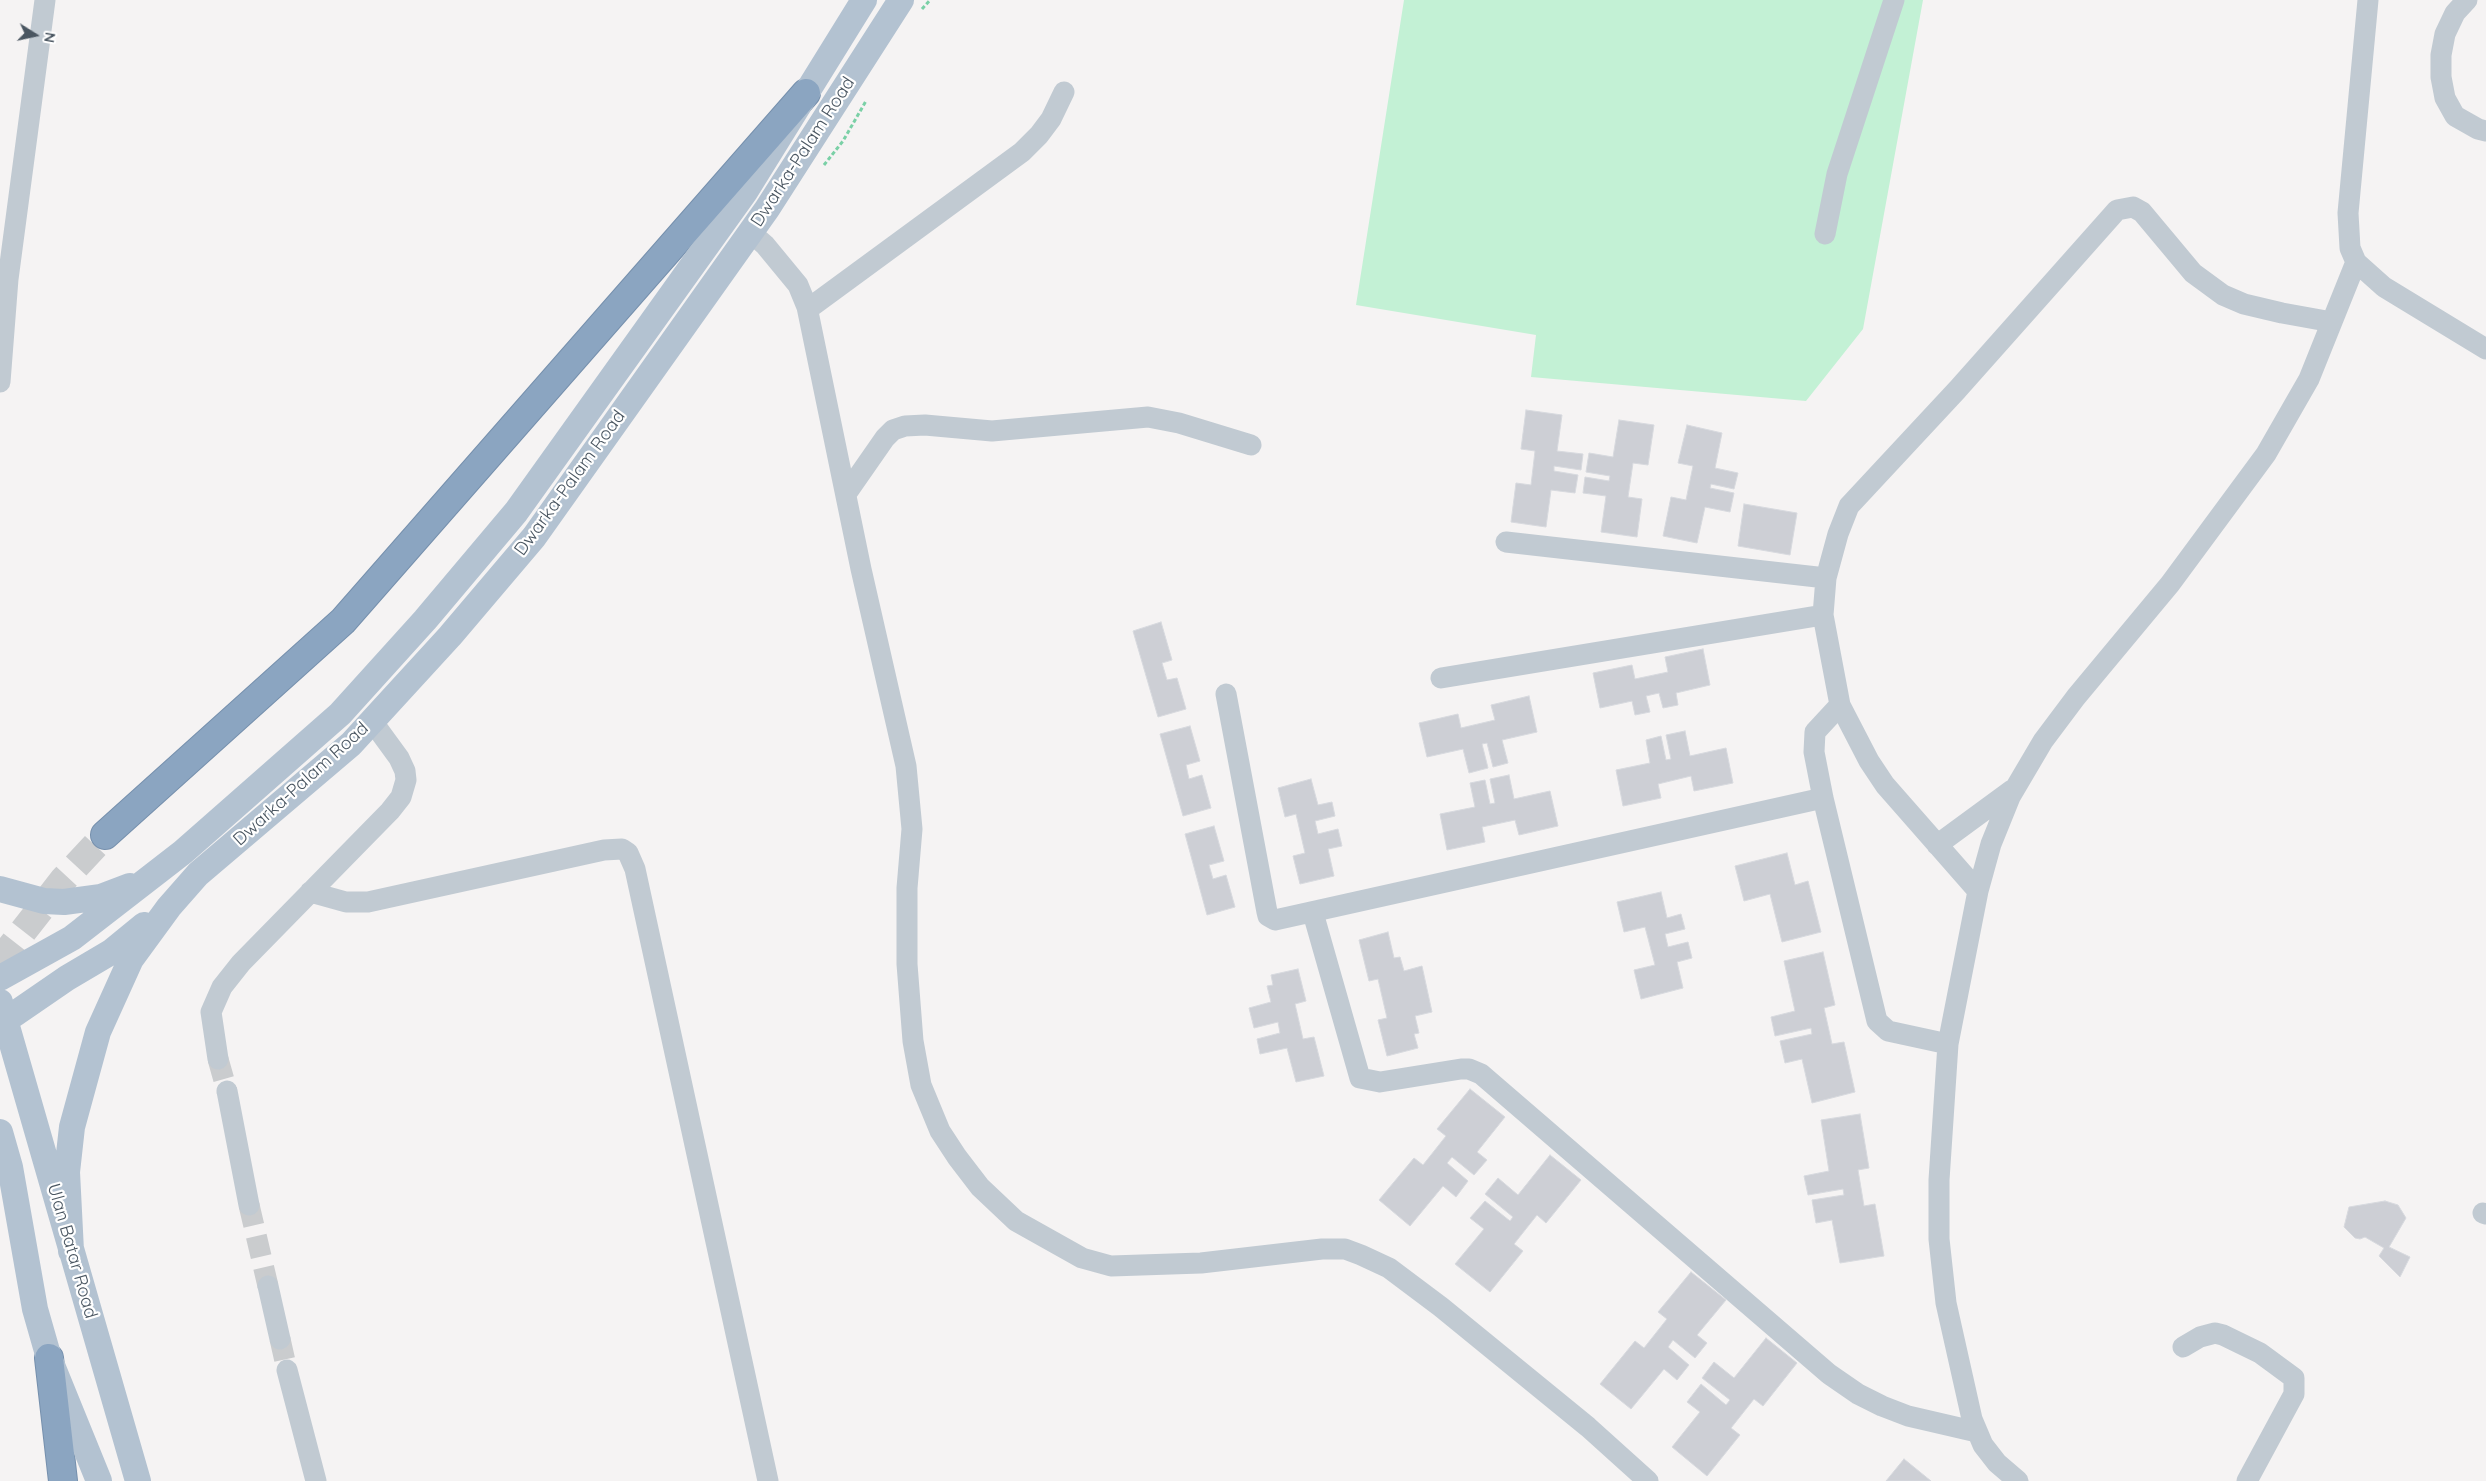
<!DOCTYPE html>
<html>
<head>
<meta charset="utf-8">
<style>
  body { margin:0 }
  #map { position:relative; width:2486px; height:1481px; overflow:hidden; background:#f5f3f3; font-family:Quicksand,sans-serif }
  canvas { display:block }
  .north { position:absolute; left:10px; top:10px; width:50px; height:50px; -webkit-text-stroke:4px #fff; paint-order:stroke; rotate:100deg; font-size:14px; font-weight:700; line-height:20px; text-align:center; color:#4a5661 }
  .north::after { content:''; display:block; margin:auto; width:18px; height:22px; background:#4a5661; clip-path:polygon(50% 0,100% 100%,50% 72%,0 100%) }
</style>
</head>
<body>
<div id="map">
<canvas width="2486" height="1481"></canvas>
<div class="north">N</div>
</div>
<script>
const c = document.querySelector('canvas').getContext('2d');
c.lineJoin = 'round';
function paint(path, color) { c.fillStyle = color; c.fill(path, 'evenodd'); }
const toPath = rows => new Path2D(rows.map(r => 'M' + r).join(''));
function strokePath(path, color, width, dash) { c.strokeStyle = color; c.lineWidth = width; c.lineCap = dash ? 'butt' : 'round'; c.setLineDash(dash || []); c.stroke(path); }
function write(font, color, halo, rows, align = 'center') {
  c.font = font + ' Quicksand,sans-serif'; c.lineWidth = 4.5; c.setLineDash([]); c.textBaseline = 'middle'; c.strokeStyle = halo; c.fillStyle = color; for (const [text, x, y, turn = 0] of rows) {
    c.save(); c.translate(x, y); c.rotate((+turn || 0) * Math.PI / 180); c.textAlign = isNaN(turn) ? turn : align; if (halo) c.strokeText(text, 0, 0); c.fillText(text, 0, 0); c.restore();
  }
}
paint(toPath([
  [1404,0,1923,0,1863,329,1806,401,1531,377,1536,335,1356,305]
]), '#c3f1d5');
const building = toPath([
  [1526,410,1562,415,1557,451,1583,454,1581,470,1554,466,1554,471,1578,475,1575,493,1551,490,1546,527,1511,522,1516,483,1531,485,1535,451,1521,449,1526,410],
  [1619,420,1654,425,1648,465,1633,463,1628,497,1642,499,1637,537,1601,532,1606,496,1583,493,1585,477,1609,481,1610,476,1586,472,1589,453,1613,457,1619,420],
  [1687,425,1722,433,1715,468,1738,473,1734,489,1711,484,1710,488,1734,493,1730,512,1705,507,1697,543,1663,536,1671,497,1686,500,1693,466,1678,463,1687,425],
  [1744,504,1797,513,1790,555,1738,546,1744,504],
  [1161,622,1172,660,1162,663,1167,680,1177,678,1186,709,1158,717,1133,631,1161,622],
  [1703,649,1710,685,1676,693,1678,705,1663,708,1659,693,1646,696,1650,712,1635,715,1632,701,1600,708,1593,673,1632,665,1635,679,1668,672,1665,657,1703,649],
  [1529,696,1537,732,1502,740,1508,763,1493,767,1487,743,1482,744,1488,768,1469,773,1463,749,1427,757,1419,723,1458,714,1461,728,1495,720,1491,705,1529,696],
  [1190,726,1200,761,1186,765,1189,779,1202,775,1211,808,1183,816,1160,734,1190,726],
  [1685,731,1690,756,1726,748,1733,783,1694,791,1691,776,1658,784,1661,798,1623,806,1616,770,1650,763,1646,740,1661,736,1666,760,1671,759,1666,735,1685,731],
  [1509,775,1514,799,1550,791,1558,826,1519,835,1515,820,1482,827,1485,842,1447,850,1440,814,1475,807,1470,783,1485,780,1490,804,1495,803,1490,779,1509,775],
  [1311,779,1318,805,1332,802,1335,816,1315,821,1318,834,1338,829,1342,846,1328,849,1334,876,1300,884,1293,856,1305,853,1296,814,1285,817,1278,788,1311,779],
  [1214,826,1224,861,1209,865,1213,879,1226,875,1235,907,1207,915,1185,834,1214,826],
  [1787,853,1795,885,1808,881,1821,932,1782,942,1770,894,1744,901,1735,866,1787,853],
  [1661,892,1667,918,1681,914,1685,929,1665,934,1668,947,1688,942,1692,958,1677,962,1683,988,1641,999,1634,970,1655,965,1645,927,1624,932,1617,902,1661,892],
  [1388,932,1394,958,1400,957,1404,971,1422,966,1432,1012,1415,1016,1419,1033,1414,1034,1418,1048,1387,1056,1378,1020,1387,1018,1378,979,1369,981,1359,940,1388,932],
  [1823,952,1835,1005,1824,1008,1832,1044,1844,1042,1855,1092,1812,1103,1802,1059,1785,1063,1780,1041,1812,1034,1811,1028,1775,1036,1771,1017,1795,1011,1784,961,1823,952],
  [1298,969,1306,1001,1295,1004,1303,1039,1314,1037,1324,1076,1296,1082,1287,1048,1260,1054,1257,1039,1280,1033,1278,1022,1254,1028,1249,1008,1271,1002,1267,986,1273,985,1271,975,1298,969],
  [1470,1089,1505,1117,1477,1152,1487,1160,1474,1175,1452,1157,1447,1163,1468,1181,1456,1197,1443,1186,1410,1226,1379,1200,1414,1158,1423,1165,1446,1136,1437,1129,1470,1089],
  [1860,1114,1869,1168,1858,1170,1864,1206,1875,1204,1884,1256,1840,1263,1832,1220,1816,1223,1812,1200,1844,1195,1843,1189,1808,1195,1804,1176,1829,1171,1821,1120,1860,1114],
  [1550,1155,1581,1180,1546,1223,1537,1215,1514,1244,1523,1251,1490,1292,1455,1264,1484,1229,1470,1218,1485,1201,1510,1221,1513,1217,1485,1194,1498,1178,1518,1195,1550,1155],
  [2385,1201,2398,1205,2406,1218,2389,1247,2410,1257,2400,1277,2379,1256,2384,1248,2365,1237,2360,1239,2355,1238,2344,1227,2349,1207,2385,1201],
  [1691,1272,1726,1300,1697,1335,1707,1343,1695,1358,1673,1340,1668,1347,1689,1365,1677,1380,1664,1369,1631,1409,1600,1384,1635,1341,1644,1348,1667,1319,1658,1312,1691,1272],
  [1766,1338,1797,1363,1763,1406,1754,1399,1731,1428,1740,1435,1707,1476,1672,1447,1700,1412,1687,1402,1701,1384,1726,1405,1730,1400,1702,1378,1714,1362,1734,1378,1766,1338],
  [1904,1459,1931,1481,1886,1481,1904,1459]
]);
paint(building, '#cdcfd5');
strokePath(building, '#d7d9de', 1);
strokePath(toPath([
  [218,1059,227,1091],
  [249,1205,268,1286],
  [280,1339,287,1370]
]), '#caccce', 21, [21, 11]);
strokePath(toPath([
  [0,966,10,948,64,879,105,835]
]), '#caccce', 28, [28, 14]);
const highway = toPath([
  [105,835,343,621,806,93],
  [49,1358,63,1481]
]);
strokePath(highway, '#7690ad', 30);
strokePath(toPath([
  [922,9,930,0],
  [824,165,843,141,866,101]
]), '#7ad0a6', 3, [4, 2.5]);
strokePath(toPath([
  [2368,0,2348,213,2350,248,2356,262,2384,287,2486,349],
  [2467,0,2455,13,2445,34,2441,55,2441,77,2445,98,2455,116,2478,129,2486,131],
  [750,232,765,245,798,285,807,307,861,569,906,766,912,829,907,888,907,964,913,1041,921,1085,940,1131,957,1157,980,1187,1016,1221,1082,1258,1111,1266,1201,1263,1322,1249,1345,1249,1361,1255,1389,1268,1441,1307,1588,1427,1648,1481],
  [1825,234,1837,174,1894,0],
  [808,309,1022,152,1039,135,1051,119,1064,92],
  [0,382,8,279,45,0],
  [846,494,885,438,893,430,905,426,925,425,992,431,1148,417,1179,423,1251,445],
  [1506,542,1826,578],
  [1441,678,1823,615],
  [1226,694,1267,912,1268,916,1275,920,1823,798],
  [1840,705,1815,732,1814,752,1823,798,1877,1021,1888,1031,1948,1044],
  [1937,845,2012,790],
  [1978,891,1885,785,1869,761,1840,705,1823,615,1826,578,1838,534,1849,506,1957,390,2117,210,2133,207,2142,212,2193,273,2223,295,2244,304,2282,313,2332,322],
  [310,892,346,902,368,902,604,850,622,849,628,853,635,869,768,1481],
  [1313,913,1360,1078,1380,1082,1461,1069,1469,1069,1481,1074,1829,1374,1858,1394,1882,1406,1908,1416,1977,1432],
  [218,1059,211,1012,222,987,241,963,390,811,401,797,406,780,405,771,399,758,372,721],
  [227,1091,249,1205],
  [2483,1213,2486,1214],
  [268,1286,280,1339],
  [2183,1347,2200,1337,2215,1333,2223,1335,2260,1353,2294,1378,2294,1394,2247,1481],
  [287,1370,316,1481],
  [2018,1481,1997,1463,1983,1445,1972,1419,1946,1303,1939,1239,1939,1180,1948,1044,1978,891,1991,844,2010,797,2043,741,2076,697,2170,584,2266,454,2309,379,2356,262]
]), '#c1cad2', 21);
strokePath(toPath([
  [0,889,44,901,64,902,101,897,130,886],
  [0,978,72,938,183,852,340,714,425,620,516,512,745,192,864,0],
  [0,1002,138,1481],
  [0,1024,67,978,111,952,144,925],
  [0,1132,10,1167,35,1309,49,1358,99,1481],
  [71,1251,67,1172,72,1127,98,1032,131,959,169,907,198,874,351,744,450,636,534,537,767,209,901,0]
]), '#b3c2d1', 26);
strokePath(highway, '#8ba5c1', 28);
write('18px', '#4a5661', '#fff', [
  ["Dwarka-Palam Road",803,152,-57],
  ["Dwarka-Palam Road",570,483,-54],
  ["Dwarka-Palam Road",301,784,-42],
  ["Ulan Batar Road",72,1251,74]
]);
</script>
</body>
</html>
